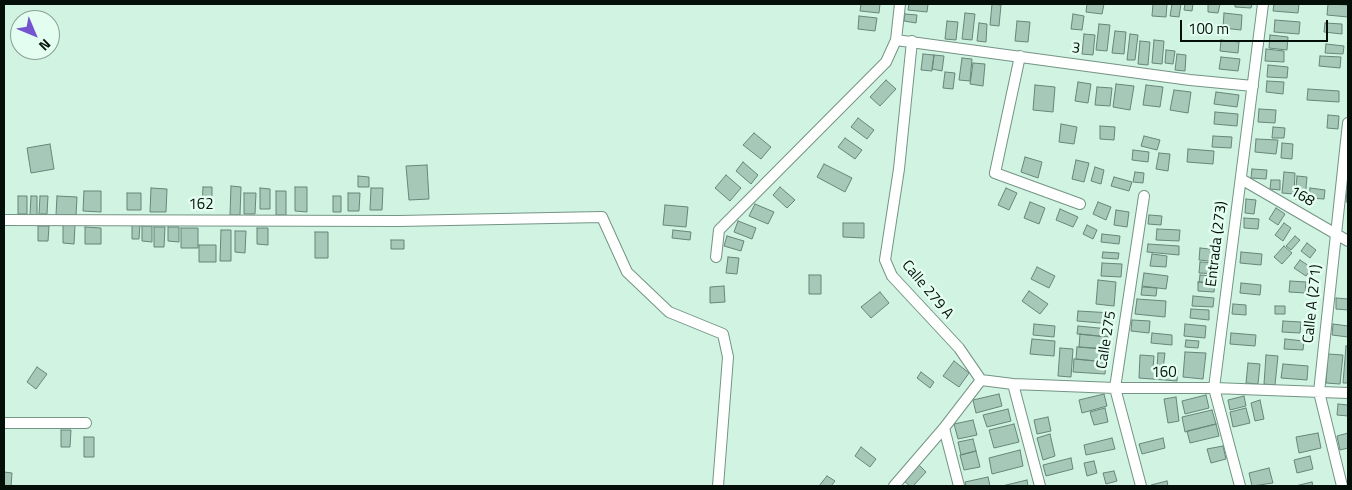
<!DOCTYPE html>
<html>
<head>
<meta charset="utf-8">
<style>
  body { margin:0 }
  #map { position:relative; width:1352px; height:490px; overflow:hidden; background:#d0f3e2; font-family:"Titillium Web",sans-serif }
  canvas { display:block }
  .frame { position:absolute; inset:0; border:5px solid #040f0a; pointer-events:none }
  .north { position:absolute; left:10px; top:10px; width:50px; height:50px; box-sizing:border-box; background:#e3fef1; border:1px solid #8a9e95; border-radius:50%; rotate:135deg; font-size:14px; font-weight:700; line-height:20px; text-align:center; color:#040f0a }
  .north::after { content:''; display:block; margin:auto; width:18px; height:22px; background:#7455cf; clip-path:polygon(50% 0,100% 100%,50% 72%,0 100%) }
  .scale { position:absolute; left:1180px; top:20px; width:148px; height:22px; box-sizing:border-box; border:2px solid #040f0a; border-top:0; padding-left:6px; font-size:15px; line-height:18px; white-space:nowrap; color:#040f0a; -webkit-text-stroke:4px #e3fef1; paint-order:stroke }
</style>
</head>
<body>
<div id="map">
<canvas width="1352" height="490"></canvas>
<div class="frame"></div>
<div class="north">N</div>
<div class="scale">100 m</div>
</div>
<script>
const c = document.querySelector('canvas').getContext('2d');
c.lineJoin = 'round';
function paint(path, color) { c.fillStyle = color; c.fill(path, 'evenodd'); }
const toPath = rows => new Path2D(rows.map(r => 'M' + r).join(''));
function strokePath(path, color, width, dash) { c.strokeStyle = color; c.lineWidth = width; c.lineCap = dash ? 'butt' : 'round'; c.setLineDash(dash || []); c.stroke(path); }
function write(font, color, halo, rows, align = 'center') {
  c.font = font + ' "Titillium Web",sans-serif'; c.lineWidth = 5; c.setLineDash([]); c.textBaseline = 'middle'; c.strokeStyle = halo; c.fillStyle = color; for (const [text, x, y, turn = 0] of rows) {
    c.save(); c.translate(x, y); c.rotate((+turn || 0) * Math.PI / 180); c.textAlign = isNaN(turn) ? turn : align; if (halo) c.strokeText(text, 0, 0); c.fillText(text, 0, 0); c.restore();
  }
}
const building = toPath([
  [861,4,880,4,879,13,860,11,861,4],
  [909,4,928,4,927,12,908,10,909,4],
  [992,4,1001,5,999,26,990,25,992,4],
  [1087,4,1104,4,1102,14,1086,12,1087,4],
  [1153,4,1167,4,1166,17,1152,16,1153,4],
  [1172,4,1181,4,1179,17,1170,16,1172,4],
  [1185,4,1193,4,1192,11,1184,10,1185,4],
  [1208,4,1220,4,1218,13,1208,12,1208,4],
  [1235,4,1252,4,1251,8,1235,7,1235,4],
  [1274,4,1299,4,1298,13,1273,11,1274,4],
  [1328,4,1348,5,1348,17,1327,15,1328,4],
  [965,13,975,14,972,40,962,39,965,13],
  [1224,13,1242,15,1241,30,1223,28,1224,13],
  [905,14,917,15,916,23,904,21,905,14],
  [1073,14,1084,16,1082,30,1071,29,1073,14],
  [859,16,877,18,875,31,858,29,859,16],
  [1275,20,1300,22,1299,34,1274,32,1275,20],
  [947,21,958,22,956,40,945,39,947,21],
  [1017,21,1030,22,1028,42,1015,41,1017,21],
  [979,23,987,24,986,42,977,41,979,23],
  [1325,23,1342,24,1342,34,1324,32,1325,23],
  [1099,24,1110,25,1107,51,1096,50,1099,24],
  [1115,31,1126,32,1124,54,1112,53,1115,31],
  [1084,34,1095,35,1093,55,1082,54,1084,34],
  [1130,34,1138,35,1135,60,1127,60,1130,34],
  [1270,35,1288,37,1287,50,1269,48,1270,35],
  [1154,40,1164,41,1162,64,1152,63,1154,40],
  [1221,40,1239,42,1238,53,1220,51,1221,40],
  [1140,41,1150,42,1148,65,1138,64,1140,41],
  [1326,44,1344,46,1343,54,1325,53,1326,44],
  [1266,49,1284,51,1284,62,1265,61,1266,49],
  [1166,50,1175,51,1173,64,1165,63,1166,50],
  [923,54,934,55,932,71,921,70,923,54],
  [1177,54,1186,55,1185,71,1175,70,1177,54],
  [934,55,944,56,942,71,932,69,934,55],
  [1320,56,1341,57,1340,68,1319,66,1320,56],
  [1221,57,1240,59,1238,71,1219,69,1221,57],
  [962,58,972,59,970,81,959,80,962,58],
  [973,63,985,64,983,86,970,84,973,63],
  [1268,65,1288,67,1287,78,1267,77,1268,65],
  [945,72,955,73,953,89,943,88,945,72],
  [886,80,896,89,880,106,870,97,886,80],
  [1267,81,1284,82,1283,94,1266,92,1267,81],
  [1078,82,1091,84,1088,103,1075,101,1078,82],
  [1116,84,1134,86,1130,110,1113,107,1116,84],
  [1035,85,1055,87,1053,112,1033,110,1035,85],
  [1146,85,1163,87,1160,107,1143,105,1146,85],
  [1097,87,1112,88,1110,106,1095,105,1097,87],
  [1308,89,1339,91,1339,102,1307,100,1308,89],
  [1174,90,1191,92,1188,113,1170,110,1174,90],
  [1216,92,1239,95,1237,107,1214,104,1216,92],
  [1259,109,1276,110,1275,123,1258,122,1259,109],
  [1215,112,1238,114,1237,126,1214,124,1215,112],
  [1328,115,1339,116,1338,129,1327,128,1328,115],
  [858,118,874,130,867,139,851,127,858,118],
  [1061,124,1077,127,1074,144,1059,142,1061,124],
  [1100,126,1115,127,1114,140,1100,139,1100,126],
  [1273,127,1285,128,1284,138,1272,138,1273,127],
  [754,133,771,147,761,159,743,145,754,133],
  [1144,136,1160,140,1157,150,1141,146,1144,136],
  [1213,136,1232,137,1231,148,1212,147,1213,136],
  [845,138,862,150,855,159,838,147,845,138],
  [1256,139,1278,140,1276,154,1255,152,1256,139],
  [1282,143,1293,144,1292,159,1281,158,1282,143],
  [50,144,54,169,31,173,27,148,50,144],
  [1188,149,1214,151,1213,164,1187,162,1188,149],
  [1133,150,1149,152,1148,162,1132,160,1133,150],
  [1159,153,1170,154,1168,171,1156,169,1159,153],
  [1025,157,1042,162,1038,178,1021,172,1025,157],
  [1076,160,1089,163,1084,182,1072,179,1076,160],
  [743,162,758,175,751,184,736,171,743,162],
  [824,164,852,178,845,192,817,177,824,164],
  [427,165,429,199,409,200,406,166,427,165],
  [1095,167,1104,170,1101,184,1091,181,1095,167],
  [1252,169,1267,170,1266,179,1251,178,1252,169],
  [1135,172,1144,173,1143,183,1133,182,1135,172],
  [1284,172,1295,173,1294,194,1282,193,1284,172],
  [726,175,741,188,730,201,715,188,726,175],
  [358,176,369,177,369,187,358,187,358,176],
  [1297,176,1307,177,1305,199,1295,199,1297,176],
  [1114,177,1132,182,1129,191,1111,186,1114,177],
  [1271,180,1280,180,1280,190,1270,189,1271,180],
  [231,186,241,187,240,215,230,215,231,186],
  [203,187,212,187,212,209,202,209,203,187],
  [295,187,307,187,307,212,295,211,295,187],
  [780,187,795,200,787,208,773,195,780,187],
  [151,188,167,189,166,212,150,212,151,188],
  [260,188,270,189,270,209,260,209,260,188],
  [371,188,383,188,382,210,370,210,371,188],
  [1006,188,1017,193,1009,210,998,205,1006,188],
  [1310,188,1325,190,1324,199,1309,198,1310,188],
  [1347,189,1348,189,1348,202,1346,202,1347,189],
  [84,191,101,191,101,212,83,211,84,191],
  [276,191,286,191,286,215,276,215,276,191],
  [127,193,141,193,141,210,127,210,127,193],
  [244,193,256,193,255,214,244,214,244,193],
  [348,193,360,193,359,211,348,211,348,193],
  [18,196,27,196,27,214,18,214,18,196],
  [31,196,37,196,37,215,30,215,31,196],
  [40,196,48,196,47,214,39,214,40,196],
  [57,196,77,197,76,215,56,215,57,196],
  [333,196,341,196,341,212,333,212,333,196],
  [1246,199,1256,200,1254,214,1245,213,1246,199],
  [1030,202,1045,208,1039,224,1024,218,1030,202],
  [1098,202,1111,207,1106,220,1093,214,1098,202],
  [755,204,774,212,768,224,749,216,755,204],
  [665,205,688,207,686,227,663,225,665,205],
  [1276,208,1285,214,1278,225,1269,219,1276,208],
  [1060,209,1078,217,1073,227,1056,220,1060,209],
  [1116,210,1129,212,1127,227,1114,225,1116,210],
  [1149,215,1162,216,1161,225,1148,224,1149,215],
  [1244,218,1259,219,1258,229,1244,228,1244,218],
  [738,221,756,228,752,239,734,232,738,221],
  [843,223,864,223,864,238,843,237,843,223],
  [1284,223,1291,228,1283,241,1275,235,1284,223],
  [132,224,140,224,139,239,132,239,132,224],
  [63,225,75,225,74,244,63,243,63,225],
  [1087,225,1097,230,1093,239,1083,234,1087,225],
  [38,226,49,226,48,241,38,241,38,226],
  [142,226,152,226,152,242,142,241,142,226],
  [85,227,101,228,101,244,85,244,85,227],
  [154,227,165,227,164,247,154,247,154,227],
  [168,227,179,227,179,242,168,241,168,227],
  [181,228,198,228,198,248,181,248,181,228],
  [257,228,268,228,268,245,257,244,257,228],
  [1157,229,1180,230,1179,241,1156,240,1157,229],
  [221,230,231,230,231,261,220,261,221,230],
  [673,230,691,232,690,240,672,238,673,230],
  [235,231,246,231,245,253,235,252,235,231],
  [315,232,328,232,328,258,315,258,315,232],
  [1102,234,1120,236,1119,244,1101,242,1102,234],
  [727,236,744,241,741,251,724,246,727,236],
  [1295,236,1300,240,1291,250,1286,246,1295,236],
  [391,240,404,240,404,249,391,249,391,240],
  [1307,243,1316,250,1310,258,1301,251,1307,243],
  [1148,244,1179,246,1179,255,1147,252,1148,244],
  [199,245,216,245,216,262,199,262,199,245],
  [1284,246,1292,253,1282,264,1274,257,1284,246],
  [1200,248,1219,250,1218,262,1199,260,1200,248],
  [1103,252,1119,253,1118,259,1102,258,1103,252],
  [1241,252,1262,254,1261,265,1240,263,1241,252],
  [1152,254,1167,256,1166,267,1150,266,1152,254],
  [728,257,739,258,737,274,726,273,728,257],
  [1300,260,1312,268,1306,276,1294,268,1300,260],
  [1200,262,1220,263,1219,274,1199,273,1200,262],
  [1102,263,1122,264,1121,277,1101,276,1102,263],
  [1037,267,1055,276,1049,288,1031,279,1037,267],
  [1144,273,1168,276,1166,289,1142,286,1144,273],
  [809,275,821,275,821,294,809,294,809,275],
  [1200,275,1215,276,1215,283,1199,282,1200,275],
  [1098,280,1116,282,1114,306,1096,304,1098,280],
  [1290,281,1306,282,1305,293,1289,292,1290,281],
  [1198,282,1215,283,1214,292,1198,291,1198,282],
  [1241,283,1261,285,1260,295,1240,293,1241,283],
  [724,286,725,302,710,303,710,287,724,286],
  [1142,287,1157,288,1156,296,1141,295,1142,287],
  [1029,291,1048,304,1040,314,1022,301,1029,291],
  [880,292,889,303,871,318,861,307,880,292],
  [1193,296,1214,298,1213,307,1192,306,1193,296],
  [1336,298,1348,299,1348,310,1336,309,1336,298],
  [1137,299,1166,301,1165,317,1135,314,1137,299],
  [1233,304,1246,305,1246,315,1232,314,1233,304],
  [1275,306,1285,306,1285,314,1275,314,1275,306],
  [1191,309,1209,310,1209,320,1190,318,1191,309],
  [1078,311,1113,313,1112,324,1077,321,1078,311],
  [1132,320,1150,321,1149,333,1131,331,1132,320],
  [1283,321,1301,322,1300,333,1282,332,1283,321],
  [1034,324,1055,326,1054,337,1033,335,1034,324],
  [1185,324,1206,326,1205,338,1184,336,1185,324],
  [1333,324,1348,326,1348,337,1332,335,1333,324],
  [1078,326,1109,329,1108,337,1077,334,1078,326],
  [1152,333,1172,335,1172,345,1151,343,1152,333],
  [1231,333,1256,335,1255,346,1230,344,1231,333],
  [1080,334,1108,337,1107,349,1079,347,1080,334],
  [1032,339,1055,341,1054,356,1030,354,1032,339],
  [1285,339,1304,341,1303,350,1284,349,1285,339],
  [1186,340,1199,341,1198,348,1185,347,1186,340],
  [1346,346,1348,346,1348,383,1343,383,1346,346],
  [1077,347,1107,349,1106,362,1076,359,1077,347],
  [1060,348,1073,349,1071,377,1058,376,1060,348],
  [1185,352,1206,353,1203,379,1183,377,1185,352],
  [1158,353,1165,353,1163,369,1178,370,1177,381,1139,378,1140,355,1154,356,1153,368,1157,368,1158,353],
  [1328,354,1343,355,1340,384,1326,383,1328,354],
  [1266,355,1278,356,1275,385,1264,384,1266,355],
  [1074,359,1106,362,1105,374,1073,372,1074,359],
  [954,361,969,373,959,387,943,376,954,361],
  [1248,363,1260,364,1258,384,1246,383,1248,363],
  [1283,364,1308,366,1307,380,1281,378,1283,364],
  [37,367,47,374,36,389,27,382,37,367],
  [921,372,934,382,930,388,917,378,921,372],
  [999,394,1002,406,976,413,973,400,999,394],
  [1104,394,1107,406,1082,413,1079,400,1104,394],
  [1206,395,1209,408,1185,414,1182,401,1206,395],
  [1244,396,1246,406,1230,410,1228,400,1244,396],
  [1176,397,1179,421,1168,423,1164,399,1176,397],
  [1260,400,1264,419,1255,421,1251,403,1260,400],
  [1338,404,1348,405,1348,416,1337,415,1338,404],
  [1105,408,1108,422,1094,425,1090,412,1105,408],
  [1246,408,1250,423,1233,427,1230,412,1246,408],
  [1008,409,1011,421,987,427,983,415,1008,409],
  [1212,410,1216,424,1185,432,1182,417,1212,410],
  [1048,417,1051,431,1037,434,1034,420,1048,417],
  [973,420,977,435,958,439,954,424,973,420],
  [1014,424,1019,442,994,448,989,430,1014,424],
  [1216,424,1219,436,1190,443,1187,431,1216,424],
  [61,430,71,430,70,447,61,447,61,430],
  [1318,433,1321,448,1299,453,1296,437,1318,433],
  [1348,433,1348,448,1340,450,1337,436,1348,433],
  [1050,434,1055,456,1043,460,1037,438,1050,434],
  [84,437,94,437,94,457,84,457,84,437],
  [1112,438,1115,449,1086,455,1084,445,1112,438],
  [1163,438,1165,448,1142,454,1139,444,1163,438],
  [973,439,976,451,961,455,958,442,973,439],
  [1223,446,1226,459,1211,463,1207,449,1223,446],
  [861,447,876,459,870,467,855,456,861,447],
  [1020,450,1023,466,992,474,989,458,1020,450],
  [976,451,980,467,964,470,960,455,976,451],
  [1310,456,1313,469,1297,473,1294,460,1310,456],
  [1071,458,1073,469,1046,476,1043,465,1071,458],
  [1094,461,1097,473,1087,476,1084,463,1094,461],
  [919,465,926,472,913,486,910,486,904,481,919,465],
  [1269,468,1273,483,1252,486,1249,473,1269,468],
  [1114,471,1117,481,1106,484,1103,473,1114,471],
  [4,472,12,473,11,486,4,486,4,472],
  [827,476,835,481,831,486,819,486,827,476],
  [988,477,990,486,966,486,965,482,988,477],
  [1027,480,1028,486,1002,486,1027,480],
  [1167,481,1168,486,1151,486,1151,485,1167,481],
  [1312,482,1313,486,1295,486,1312,482]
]);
paint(building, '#a6c8b8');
strokePath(building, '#678678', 1);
const minor = toPath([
  [896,40,1190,80,1253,86],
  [1020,56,995,173,1080,204],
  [1241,179,1348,241],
  [4,220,399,221,602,217,627,272,669,312,723,334,728,357,718,486],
  [716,257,719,230,886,62,896,40,900,4],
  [981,380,1013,384,1115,388,1214,388,1348,393],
  [1013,384,1040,486],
  [4,423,86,423],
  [944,428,959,486],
  [894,486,944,428,981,380,959,348,892,276,885,260,899,169,912,41],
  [1141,486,1115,388,1144,196],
  [1240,486,1214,388,1263,4],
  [1342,486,1319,392,1348,123]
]);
strokePath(minor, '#749485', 12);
strokePath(minor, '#fff', 10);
write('15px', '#040f0a', '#e3fef1', [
  ["3",1076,49,8],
  ["168",1302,197,30],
  ["162",201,205],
  ["Entrada (273)",1217,244,-83],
  ["Calle 279 A",927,290,50],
  ["Calle A (271)",1313,304,-84],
  ["Calle 275",1107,340,-81],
  ["160",1164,373]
]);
</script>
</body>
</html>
